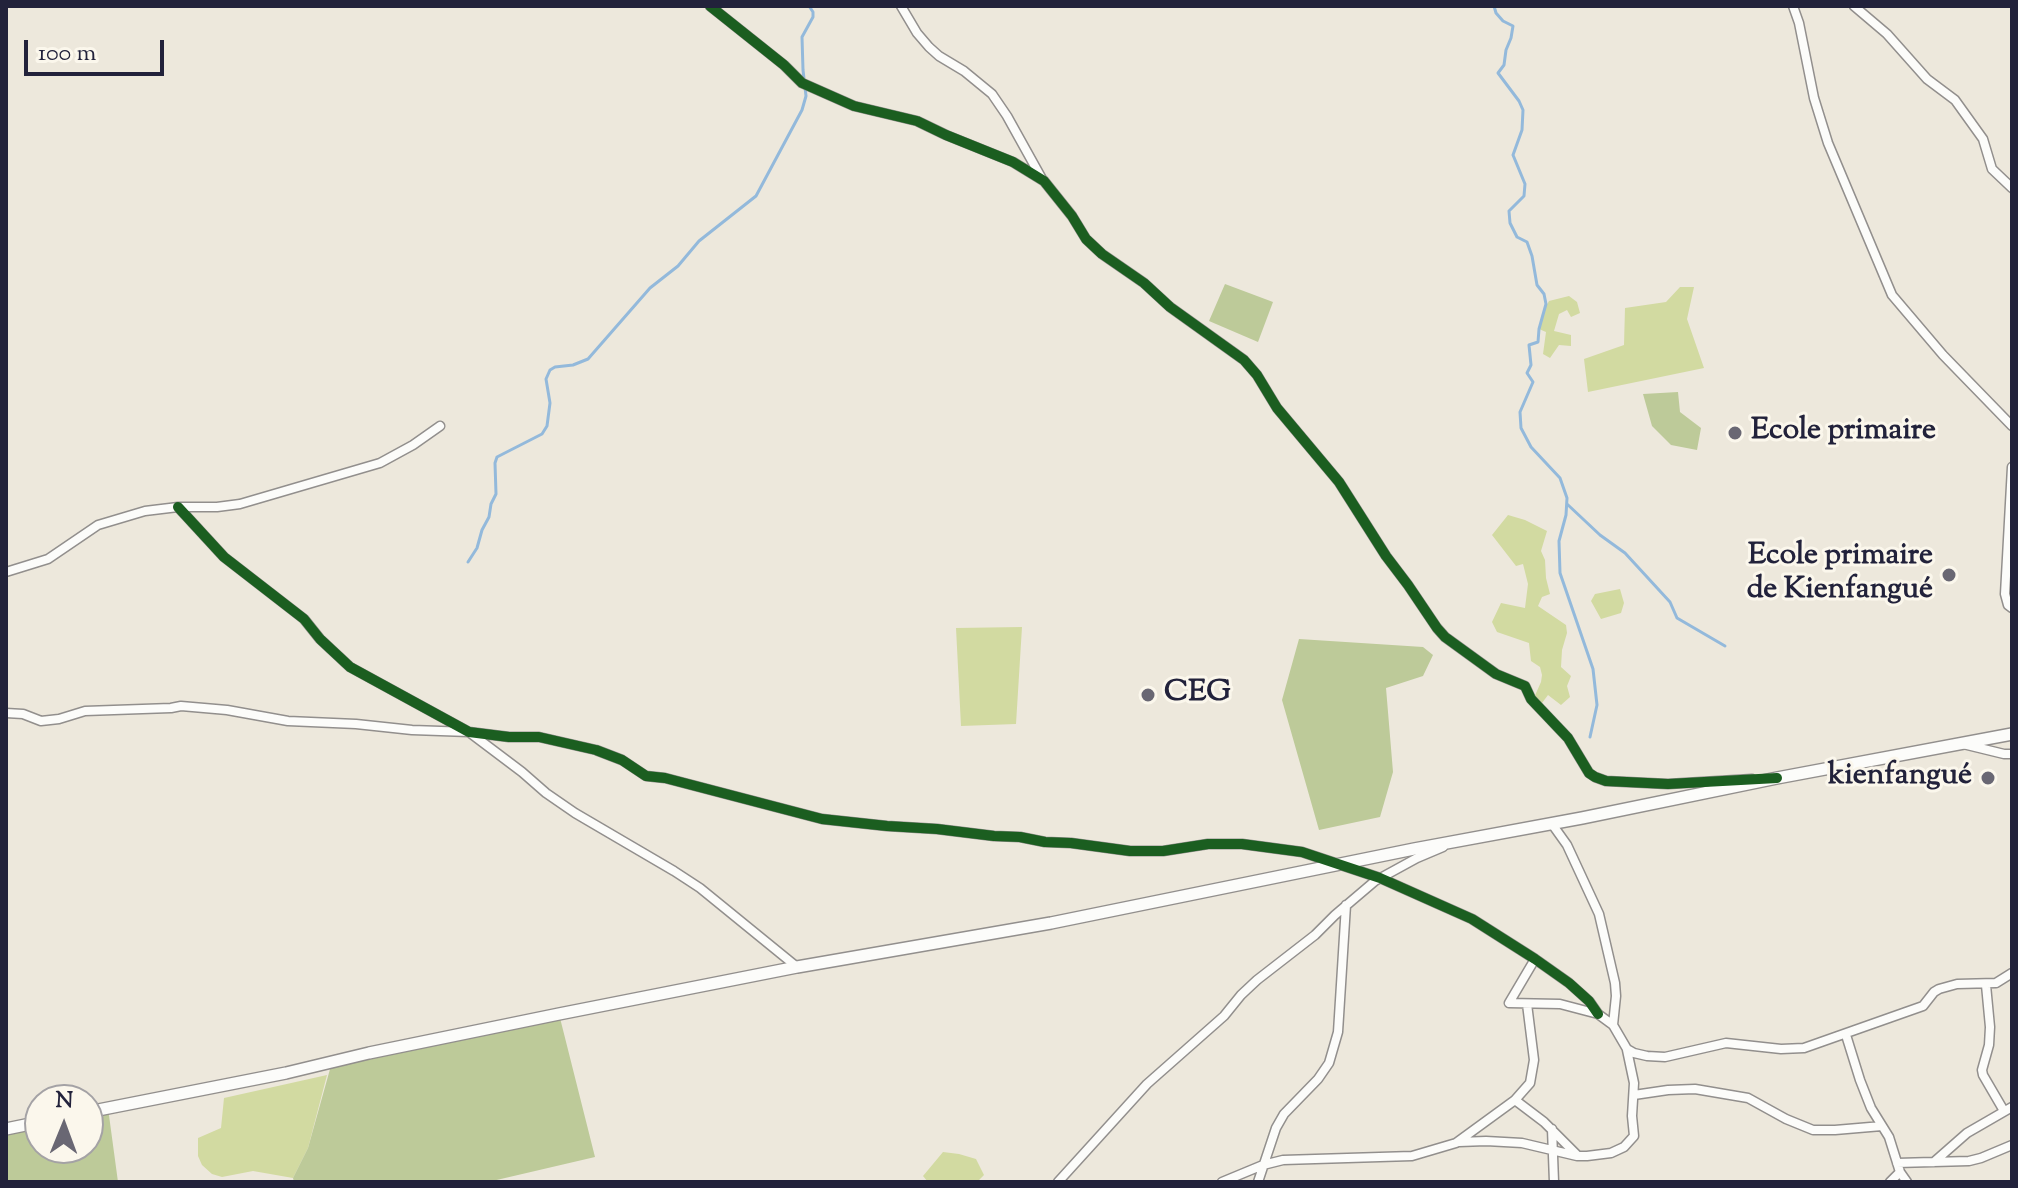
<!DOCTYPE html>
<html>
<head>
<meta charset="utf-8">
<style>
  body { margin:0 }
  #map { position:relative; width:2018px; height:1188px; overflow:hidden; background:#ede8dc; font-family:"Sorts Mill Goudy",serif }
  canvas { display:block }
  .frame { position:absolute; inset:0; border:8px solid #22223b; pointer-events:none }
  .north { position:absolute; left:24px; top:1084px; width:80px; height:80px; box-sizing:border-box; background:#fbf7ec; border:2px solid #a4a2a5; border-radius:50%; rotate:1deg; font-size:22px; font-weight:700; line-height:32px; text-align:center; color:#22223b }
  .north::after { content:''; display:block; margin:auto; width:28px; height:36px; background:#696773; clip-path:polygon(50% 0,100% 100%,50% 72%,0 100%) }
  .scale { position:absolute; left:24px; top:40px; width:140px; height:36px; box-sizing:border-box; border:4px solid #22223b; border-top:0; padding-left:10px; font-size:24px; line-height:28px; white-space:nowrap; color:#22223b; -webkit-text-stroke:6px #fbf7ec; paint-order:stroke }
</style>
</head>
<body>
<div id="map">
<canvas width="2018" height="1188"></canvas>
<div class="frame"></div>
<div class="north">N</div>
<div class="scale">100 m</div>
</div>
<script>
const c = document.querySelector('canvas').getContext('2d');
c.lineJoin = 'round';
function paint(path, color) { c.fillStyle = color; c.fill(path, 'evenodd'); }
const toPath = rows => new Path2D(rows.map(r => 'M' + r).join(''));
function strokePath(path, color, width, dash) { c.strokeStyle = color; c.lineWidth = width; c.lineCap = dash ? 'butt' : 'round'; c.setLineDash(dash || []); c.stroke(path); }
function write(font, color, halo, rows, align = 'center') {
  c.font = font + ' "Sorts Mill Goudy",serif'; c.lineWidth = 6; c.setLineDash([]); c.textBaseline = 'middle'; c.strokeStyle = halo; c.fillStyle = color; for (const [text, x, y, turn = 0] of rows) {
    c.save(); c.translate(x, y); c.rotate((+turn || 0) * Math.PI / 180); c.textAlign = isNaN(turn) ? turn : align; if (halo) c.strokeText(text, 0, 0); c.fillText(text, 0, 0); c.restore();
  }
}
paint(toPath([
  [1680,287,1694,287,1687,319,1704,368,1588,392,1584,359,1624,345,1625,308,1666,302],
  [1569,296,1577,302,1580,313,1571,317,1567,310,1559,314,1554,331,1571,335,1571,346,1559,345,1550,358,1543,354,1546,332,1539,329,1542,314,1549,301],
  [1508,515,1525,520,1547,531,1541,551,1545,560,1546,578,1550,594,1542,597,1538,606,1566,625,1567,633,1562,650,1561,667,1571,676,1567,686,1570,697,1561,705,1548,695,1542,703,1536,703,1533,700,1541,682,1542,675,1540,667,1531,661,1529,643,1497,632,1492,622,1501,603,1525,608,1528,584,1523,564,1516,566,1492,535],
  [1620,589,1624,603,1621,613,1601,619,1591,601,1595,594],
  [1022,627,1016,724,961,726,956,628],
  [327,1075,308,1148,293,1178,253,1171,222,1177,212,1174,202,1165,198,1156,198,1138,221,1128,224,1098],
  [943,1152,959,1154,976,1159,984,1175,977,1182,928,1182,923,1176]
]), '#d2daa1');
paint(toPath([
  [1225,284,1273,302,1258,342,1209,321],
  [1678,392,1680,412,1701,428,1697,450,1671,445,1652,426,1643,394],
  [1299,639,1423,647,1433,655,1423,676,1386,688,1393,772,1380,817,1319,830,1282,700],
  [559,1014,595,1157,488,1182,294,1182,293,1178,308,1148,332,1062],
  [108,1108,118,1182,6,1182,6,1129,40,1122,40,1148,88,1148,88,1112]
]), '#bdca99');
strokePath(toPath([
  [1494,6,1496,13,1503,21,1513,26,1511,38,1506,50,1504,65,1498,73,1519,101,1523,110,1522,130,1513,155,1525,184,1524,196,1509,211,1510,223,1517,237,1527,242,1532,256,1537,285,1544,294,1546,304,1539,329,1538,342,1529,345,1531,365,1527,373,1533,382,1520,412,1521,428,1531,447,1560,478,1567,498,1566,515,1559,541,1560,573,1593,669,1597,705,1590,737],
  [1567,504,1600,535,1625,553,1670,602,1677,618,1725,646],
  [468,562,477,548,482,530,489,517,491,504,496,494,495,463,497,457,542,434,547,426,550,403,546,379,550,370,555,367,573,365,588,359,650,288,678,266,699,241,756,196,802,110,806,96,803,70,802,37,813,17,813,12,809,6]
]), '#93b9db', 3);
const minor = toPath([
  [710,6,784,65,802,83,854,106,917,121,946,135,1013,162,1044,181,1072,216,1086,239,1102,254,1144,283,1170,307,1244,360,1257,375,1277,408,1339,482,1386,556,1408,585,1437,628,1445,637,1496,674,1525,686,1531,699,1568,738,1589,773,1595,777,1606,781,1668,784,1752,779],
  [901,6,917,33,929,47,939,56,964,71,992,94,1007,116,1042,179],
  [1793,6,1799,23,1814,98,1828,143,1892,295,1943,355,2012,426],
  [1854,6,1887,34,1927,79,1955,100,1983,139,1992,169,2012,188],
  [2012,467,2005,594,2008,605,2012,608],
  [178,507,224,557,304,619,320,639,350,667,469,732,509,737,539,737,596,750,622,760,646,776,665,778,822,819,887,826,937,829,994,836,1020,837,1045,842,1071,843,1130,851,1163,851,1208,844,1242,844,1302,852,1380,878,1472,919,1535,959,1569,983,1589,1001,1598,1014],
  [6,572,48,559,98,525,145,511,178,507,217,507,240,504,380,463,413,445,440,426],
  [6,713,23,714,41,721,59,719,85,711,171,708,181,706,227,710,288,721,356,724,412,730,469,732,522,772,546,793,575,813,674,871,700,888,797,967],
  [1963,744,2004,754,2012,754],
  [1552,824,1567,845,1599,914,1615,983,1616,996,1613,1025],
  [1535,959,1509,1003,1560,1004,1598,1014,1613,1025,1627,1049,1634,1053,1647,1056,1665,1057,1726,1043,1781,1049,1804,1048,1923,1006,1934,992,1939,989,1957,984,1996,983,2012,973],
  [1986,985,1990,1027,1989,1045,1982,1070,1983,1075,2004,1111],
  [1846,1035,1860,1080,1871,1108,1889,1137,1900,1172,1907,1182],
  [1634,1095,1668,1090,1695,1089,1748,1098,1786,1119,1813,1130,1835,1130,1882,1126],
  [1515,1100,1544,1122,1577,1155],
  [1552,1129,1554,1182],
  [1459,1142,1486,1141,1522,1143,1577,1156,1587,1156,1611,1153,1624,1147,1634,1136,1632,1116,1634,1083,1627,1050],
  [1934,1162,1967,1133,2012,1107],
  [1897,1163,1969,1161,1981,1158,2012,1145],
  [1058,1182,1147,1084,1224,1016,1241,995,1257,980,1315,935,1335,915,1375,881,1417,858,1443,847],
  [1222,1182,1263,1165,1283,1160,1412,1156,1456,1143,1515,1100,1530,1083,1534,1060,1527,1004],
  [1258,1182,1276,1128,1284,1114,1318,1079,1329,1063,1338,1032,1346,905],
  [1890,1182,1900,1172]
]);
const secondary = toPath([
  [88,1112,286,1073,369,1053,559,1014,797,967,1051,923,1414,849,1582,818,1777,778,2012,734],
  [6,1129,40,1122]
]);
strokePath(minor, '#928f8d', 11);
strokePath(secondary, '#928f8d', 14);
strokePath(minor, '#fcfcfa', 8);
strokePath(secondary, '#fcfcfa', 11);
strokePath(toPath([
  [710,6,784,65,802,83,854,106,917,121,946,135,1013,162,1044,181,1072,216,1086,239,1102,254,1144,283,1170,307,1244,360,1257,375,1277,408,1339,482,1386,556,1408,585,1437,628,1445,637,1496,674,1525,686,1531,699,1568,738,1589,773,1595,777,1606,781,1668,784,1777,778],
  [178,507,224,557,304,619,320,639,350,667,469,732,509,737,539,737,596,750,622,760,646,776,665,778,822,819,887,826,937,829,994,836,1020,837,1045,842,1071,843,1130,851,1163,851,1208,844,1242,844,1302,852,1380,878,1472,919,1535,959,1569,983,1589,1001,1598,1014]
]), '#1b5e20', 10);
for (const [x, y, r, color] of [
  [1735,433,8,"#696773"],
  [1949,575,8,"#696773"],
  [1148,695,8,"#696773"],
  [1988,778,8,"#696773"]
]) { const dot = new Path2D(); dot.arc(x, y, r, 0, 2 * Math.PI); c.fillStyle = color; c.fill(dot); strokePath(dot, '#fbf7ec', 3); }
write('bold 30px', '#22223b', '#fbf7ec', [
  ["Ecole primaire",1751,433],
  ["Ecole primaire",1933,558,"right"],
  ["de Kienfangué",1933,592,"right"],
  ["CEG",1164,695],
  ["kienfangué",1972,778,"right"]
], 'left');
</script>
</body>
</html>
